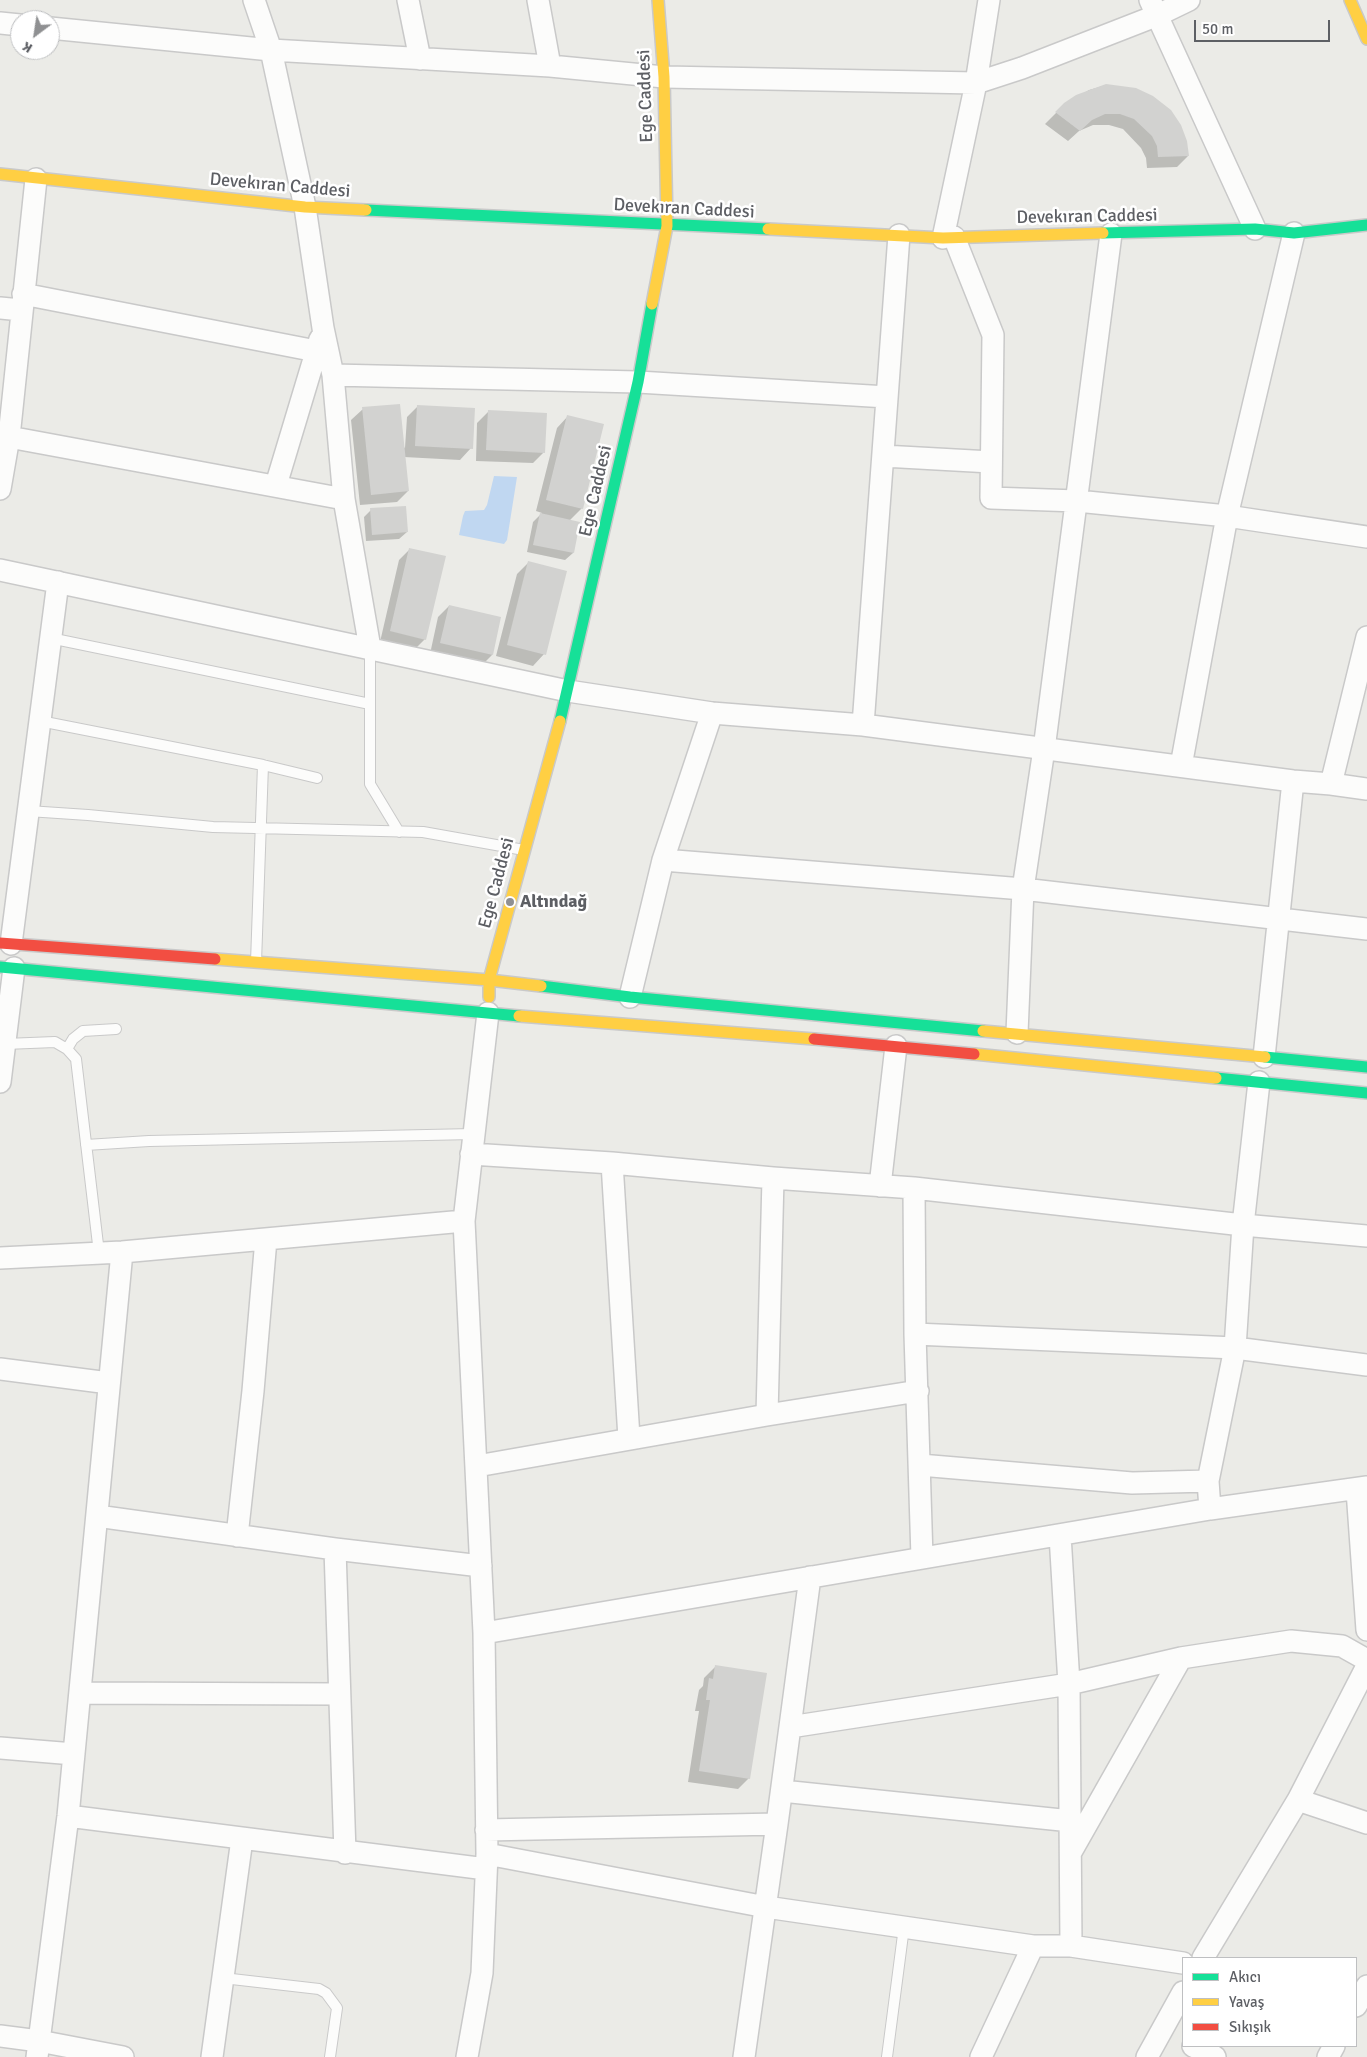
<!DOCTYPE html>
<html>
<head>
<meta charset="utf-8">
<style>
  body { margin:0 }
  #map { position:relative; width:1367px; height:2057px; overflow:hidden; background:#ebebe7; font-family:Signika,sans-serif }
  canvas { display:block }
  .legend { position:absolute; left:1182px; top:1957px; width:175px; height:90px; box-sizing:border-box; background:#fff; border:1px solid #bebfc1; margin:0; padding:6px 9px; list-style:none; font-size:15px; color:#5d5f64 }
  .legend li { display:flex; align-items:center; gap:10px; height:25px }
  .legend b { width:25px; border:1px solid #bebfc1 }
  .north { position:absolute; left:10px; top:10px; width:50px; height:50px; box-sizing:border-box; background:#fff; border:1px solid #bebfc1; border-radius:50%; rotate:211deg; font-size:14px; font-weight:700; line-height:20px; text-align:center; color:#5d5f64 }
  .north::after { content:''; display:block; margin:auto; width:18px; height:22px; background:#8f9092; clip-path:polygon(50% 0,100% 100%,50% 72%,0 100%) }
  .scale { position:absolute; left:1194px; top:20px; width:136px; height:22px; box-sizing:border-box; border:2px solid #5d5f64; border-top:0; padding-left:6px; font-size:15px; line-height:18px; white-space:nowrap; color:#5d5f64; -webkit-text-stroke:4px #fff; paint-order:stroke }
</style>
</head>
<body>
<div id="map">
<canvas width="1367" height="2057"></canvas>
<ul class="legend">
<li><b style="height:6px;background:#16e098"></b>Akıcı</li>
<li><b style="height:6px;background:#ffcf43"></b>Yavaş</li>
<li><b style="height:6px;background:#f24e42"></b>Sıkışık</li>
</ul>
<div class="north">K</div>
<div class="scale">50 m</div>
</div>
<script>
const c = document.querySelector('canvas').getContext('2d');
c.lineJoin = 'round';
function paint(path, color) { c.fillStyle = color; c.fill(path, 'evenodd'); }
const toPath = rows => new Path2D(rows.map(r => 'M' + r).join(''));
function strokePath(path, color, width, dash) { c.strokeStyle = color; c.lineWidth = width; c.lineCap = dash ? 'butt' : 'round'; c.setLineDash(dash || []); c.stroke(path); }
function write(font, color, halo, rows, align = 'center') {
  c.font = font + ' Signika,sans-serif'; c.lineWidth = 5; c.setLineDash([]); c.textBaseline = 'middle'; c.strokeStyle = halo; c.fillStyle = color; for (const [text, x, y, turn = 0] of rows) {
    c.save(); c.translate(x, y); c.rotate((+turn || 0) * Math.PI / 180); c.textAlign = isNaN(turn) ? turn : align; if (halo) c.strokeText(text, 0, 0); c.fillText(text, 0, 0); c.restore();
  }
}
paint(toPath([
  [494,476,517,477,507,540,504,544,459,535,463,516,465,511,484,510,487,505]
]), '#c0d7f1');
paint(toPath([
  [1106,85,1188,156,1177,167,1147,168,1146,158,1141,148,1123,129,1109,125,1093,125,1079,131,1068,141,1045,124,1065,104,1089,90],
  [418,406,471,448,460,460,404,457,408,491,397,502,360,505,351,420,363,409,405,448,407,417],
  [488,412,544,452,533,463,476,461,477,423],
  [568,416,582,508,569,521,573,553,565,560,527,552,533,522,542,513,536,511,557,428],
  [371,510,407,532,399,539,366,541,364,517],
  [410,549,425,639,414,650,380,642,399,560],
  [528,563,544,654,533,666,496,656,517,574],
  [449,606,500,618,492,655,481,666,430,654,438,617],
  [716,1666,749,1778,738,1789,688,1782,699,1711,695,1711,699,1690,703,1686,704,1678]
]), '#0003');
paint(toPath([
  [1106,84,1136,88,1153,96,1171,110,1181,125,1187,141,1189,156,1158,157,1157,146,1152,136,1134,119,1120,114,1105,114,1092,120,1080,131,1055,112,1064,103,1076,95],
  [400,404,409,491,371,495,362,407],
  [417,405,475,408,473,449,415,446],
  [488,410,547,413,545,453,486,450],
  [567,415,604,424,583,509,546,500],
  [406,506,408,532,372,535,370,508],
  [540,513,580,522,574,553,533,545],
  [409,548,446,556,426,640,390,631],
  [528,561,567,571,546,655,507,645],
  [449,605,501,617,493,655,440,643],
  [715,1665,767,1673,750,1779,699,1771,710,1700,706,1700,709,1678,713,1679]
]), '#d2d2d0');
const lane = toPath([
  [50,638,370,704],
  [370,648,370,784,399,832],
  [40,721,263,765,317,778],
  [28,811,88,815,213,827,423,832,524,850],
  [256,962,263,765],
  [5,1044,55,1042,67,1049,76,1059,99,1253],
  [67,1049,73,1039,83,1031,116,1029],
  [86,1145,149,1141,473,1134],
  [223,1978,319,1989,326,1993,337,2008,330,2057],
  [887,2057,904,1927]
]);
const street = toPath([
  [254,0,271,50,305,207,323,328,333,375,344,499,370,648],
  [408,0,420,59],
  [538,0,550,66],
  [989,0,976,83,1022,68,1158,15,1189,0],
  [1150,0,1255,229],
  [0,23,20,25],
  [50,28,271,50,550,66,664,77,976,83,943,238],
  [954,237,993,335,991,498,1077,501,1227,516,1367,537],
  [23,294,316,351],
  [0,308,21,310],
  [333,375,638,382,887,397],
  [0,439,9,437,344,499],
  [883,456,991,462],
  [276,485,320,339],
  [0,489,9,437,36,179],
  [0,570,568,691,712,713,863,725,1293,781,1331,784,1367,789],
  [863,725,899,235],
  [1181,766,1227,516,1294,233],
  [1331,784,1367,637],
  [663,860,1023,889,1367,929],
  [11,944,58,582],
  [630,997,663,860,712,713],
  [1017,1033,1023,889,1044,749,1111,234],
  [1264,1057,1293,781],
  [0,1082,14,968],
  [471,1154,612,1163,773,1178,914,1188,1243,1225,1367,1236],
  [612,1163,629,1438],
  [880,1186,896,1046],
  [914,1188,915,1334,922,1558],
  [0,1258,122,1252,464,1221],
  [915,1334,1235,1348,1367,1365],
  [0,1369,109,1383],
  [767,1415,773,1178],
  [920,1465,1132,1483,1208,1481],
  [477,1466,767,1415,918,1391],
  [1357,1490,1367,1630],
  [1210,1509,1208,1481,1235,1348,1243,1225,1259,1082],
  [97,1516,335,1549,481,1566],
  [1060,1535,1069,1684,1071,1946],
  [237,1536,253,1391,266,1239],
  [335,1549,345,1853],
  [484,1633,1210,1509,1367,1487],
  [80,1693,339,1694],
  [790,1727,1069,1684,1181,1658,1291,1641,1342,1646,1367,1660],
  [0,1748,74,1754],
  [782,1791,1071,1821],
  [1298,1800,1367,1823],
  [68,1816,486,1869],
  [486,1830,777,1824],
  [1071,1852,1181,1658],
  [487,1854,766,1907,1033,1946,1071,1946,1183,1963],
  [1203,1958,1298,1800,1367,1666],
  [1356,2006,1367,1986],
  [0,2036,39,2041,123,2057],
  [1193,2046,1215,2057],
  [37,2057,68,1816,122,1252],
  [212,2057,242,1839],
  [467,2057,482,1973,487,1854,484,1633,464,1221,488,1013],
  [744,2057,777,1824,810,1577],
  [981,2057,1033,1946],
  [1147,2057,1183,1992],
  [1328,2057,1334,2046]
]);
const fast = toPath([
  [366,210,768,229],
  [1103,233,1255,229,1294,233,1367,225],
  [560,721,638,382,652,304],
  [0,967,519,1016],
  [541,986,630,997,983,1031],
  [1265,1057,1367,1067],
  [1216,1078,1367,1093]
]);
const slow = toPath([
  [1350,0,1367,39],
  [0,174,305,207,366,210],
  [768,229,943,238,1103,233],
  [652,304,667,226,664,77,658,0],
  [215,959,489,980,541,986],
  [489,997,489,980,560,721],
  [519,1016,814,1039],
  [983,1031,1265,1057],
  [974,1054,1216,1078]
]);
const jam = toPath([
  [0,943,215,959],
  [814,1039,974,1054]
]);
strokePath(lane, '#c9c9c9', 12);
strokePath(street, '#c9c9c9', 24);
strokePath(fast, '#c9c9c9', 14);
strokePath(slow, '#c9c9c9', 14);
strokePath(jam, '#c9c9c9', 14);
strokePath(lane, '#fcfcfb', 10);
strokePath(street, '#fcfcfb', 21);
strokePath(fast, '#16e098', 11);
strokePath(slow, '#ffcf43', 11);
strokePath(jam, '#f24e42', 11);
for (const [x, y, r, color] of [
  [510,902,5,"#8f9092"]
]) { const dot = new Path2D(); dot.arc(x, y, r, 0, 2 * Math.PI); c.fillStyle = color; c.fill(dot); strokePath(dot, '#fff', 2); }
write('18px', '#5d5f64', '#fff', [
  ["Ege Caddesi",646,96,-92],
  ["Devekıran Caddesi",280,186,5],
  ["Devekıran Caddesi",684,209,3],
  ["Devekıran Caddesi",1087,217,-1],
  ["Ege Caddesi",596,491,-77],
  ["Ege Caddesi",497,883,-75]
]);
write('bold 18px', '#5d5f64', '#fff', [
  ["Altındağ",520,902]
], 'left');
</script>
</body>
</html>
